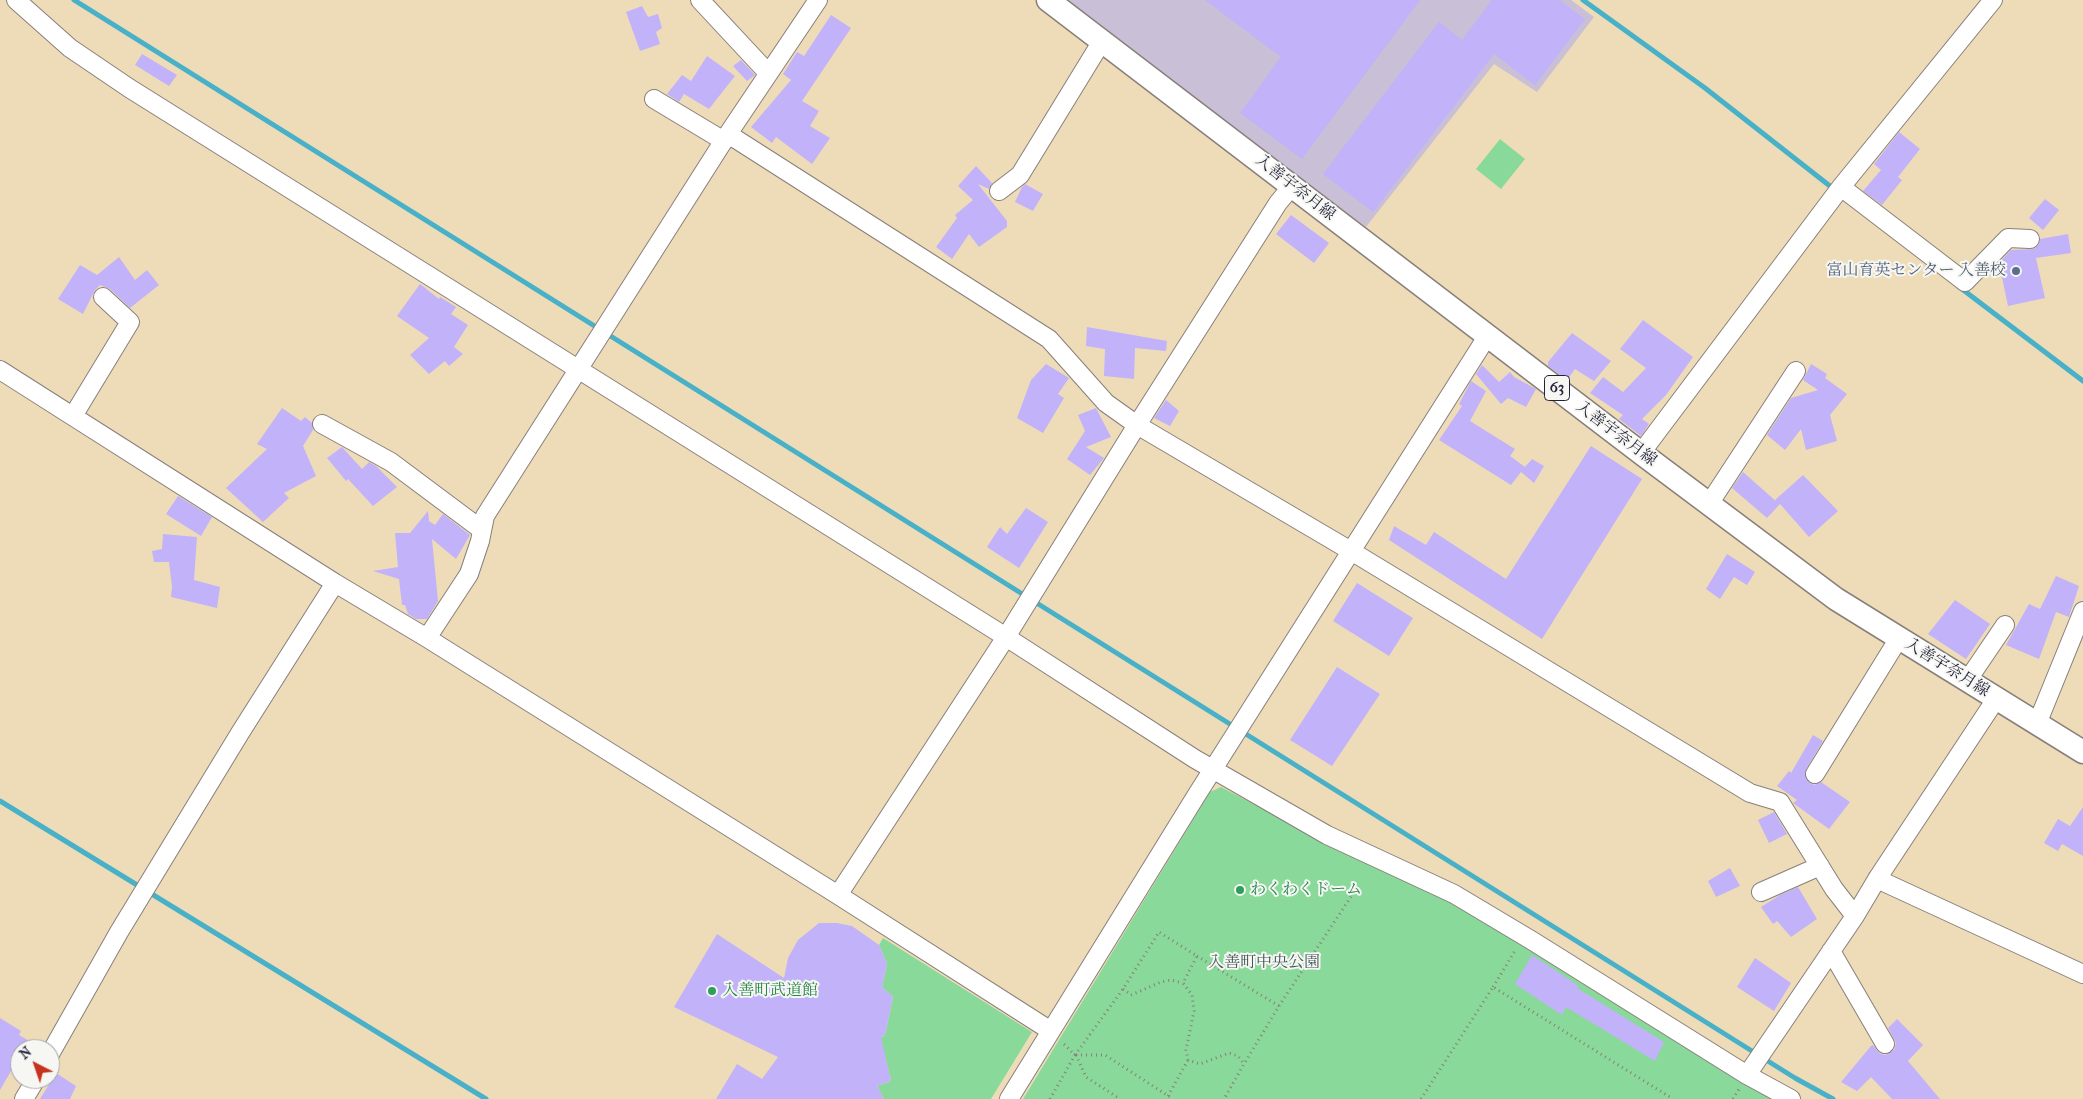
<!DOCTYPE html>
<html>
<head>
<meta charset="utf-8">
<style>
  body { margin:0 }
  #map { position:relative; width:2083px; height:1099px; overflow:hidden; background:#eedcb9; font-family:"IM FELL French Canon",serif }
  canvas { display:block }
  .north { position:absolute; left:10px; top:1039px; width:50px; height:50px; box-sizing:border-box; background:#f6f6f2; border:1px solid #a1a1a9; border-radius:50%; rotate:319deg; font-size:14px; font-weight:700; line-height:20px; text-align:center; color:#22223b }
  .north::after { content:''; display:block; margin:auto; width:18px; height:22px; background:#c8321e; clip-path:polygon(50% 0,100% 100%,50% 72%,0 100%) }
</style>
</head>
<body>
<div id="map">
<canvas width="2083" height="1099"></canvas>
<div class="north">N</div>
</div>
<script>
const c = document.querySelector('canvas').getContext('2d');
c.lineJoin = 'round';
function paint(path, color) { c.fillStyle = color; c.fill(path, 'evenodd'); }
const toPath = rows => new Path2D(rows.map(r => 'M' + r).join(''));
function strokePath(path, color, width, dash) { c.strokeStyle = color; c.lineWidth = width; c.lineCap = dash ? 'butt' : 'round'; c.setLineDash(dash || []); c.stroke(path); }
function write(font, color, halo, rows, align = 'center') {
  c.font = font + ' "IM FELL French Canon","Noto Serif JP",serif'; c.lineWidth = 4; c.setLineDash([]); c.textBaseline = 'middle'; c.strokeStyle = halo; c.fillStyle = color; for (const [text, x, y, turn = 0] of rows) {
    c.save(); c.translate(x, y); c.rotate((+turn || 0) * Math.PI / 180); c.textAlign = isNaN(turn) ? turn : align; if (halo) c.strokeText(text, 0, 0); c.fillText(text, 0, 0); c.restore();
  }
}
paint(toPath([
  [1062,0,1571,0,1594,17,1537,92,1494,64,1366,227]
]), '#c9bfd7');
paint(toPath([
  [1500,139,1525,159,1501,189,1476,169],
  [1221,787,1362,861,1403,877,1451,901,1779,1099,1023,1099,1210,792],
  [883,938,1032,1032,991,1099,884,1099,877,1086,891,1081,886,1060,876,1062,873,1042,885,1035,893,997,882,987,887,964,879,945]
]), '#89da9a');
strokePath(toPath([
  [74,0,1795,1078,1833,1099],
  [1583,0,1705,88,1835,190],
  [1958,286,2083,381],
  [0,801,486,1099]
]), '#48b0c7', 5);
paint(toPath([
  [1205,0,1420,0,1302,159,1240,113,1281,57],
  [1492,0,1559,0,1585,19,1535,85,1494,54,1373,212,1323,174,1439,22,1462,40],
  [642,6,648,17,658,14,662,28,656,32,660,44,640,51,626,12],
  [831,15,851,28,802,101,819,111,810,126,830,138,812,164,776,137,772,143,751,127,791,80,783,74,797,52,804,56],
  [142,54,177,75,169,86,135,65],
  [707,56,735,76,709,109,684,94,679,102,667,94,682,75,691,81],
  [741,60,755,75,747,81,733,66],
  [1899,132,1920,149,1898,177,1902,180,1882,205,1863,191,1881,170,1874,164],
  [976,166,992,183,989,189,978,184,1007,221,1007,227,979,247,969,234,952,259,936,247,957,218,955,215,973,200,958,186],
  [1025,184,1043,194,1033,211,1015,202,1022,187],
  [2045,199,2059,210,2043,230,2029,218],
  [1291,215,1329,243,1314,263,1276,234],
  [2068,234,2071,253,2036,258,2045,298,2008,306,1999,263,2011,250,2034,249,2039,244,2040,239],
  [119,257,135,280,147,270,159,285,130,308,110,289,100,285,95,290,83,314,58,299,80,265,97,275],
  [420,284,439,299,440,297,456,307,451,314,468,325,454,347,463,354,449,366,445,361,429,374,410,355,429,338,397,316],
  [1643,320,1693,357,1666,395,1642,419,1649,424,1641,436,1619,419,1623,415,1590,393,1603,377,1623,392,1646,368,1620,349],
  [1087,327,1167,341,1166,351,1135,348,1134,379,1104,376,1105,349,1086,346],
  [1572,333,1611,361,1594,381,1575,369,1567,380,1548,366,1548,362],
  [1046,364,1069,378,1058,394,1064,398,1043,433,1017,418,1031,380],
  [1811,364,1827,374,1825,378,1847,394,1830,415,1837,441,1806,450,1801,429,1785,450,1767,435,1791,398,1818,390,1803,380],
  [1482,365,1499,382,1510,372,1514,377,1536,389,1526,407,1508,398,1501,404,1476,374],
  [1471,381,1486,391,1470,421,1515,449,1510,456,1525,467,1532,459,1544,466,1534,483,1521,472,1511,485,1439,440,1462,406,1459,404],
  [1166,400,1179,411,1170,426,1154,418],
  [282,408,301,421,305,417,312,423,313,430,303,446,316,476,284,493,289,498,263,522,226,488,267,449,257,444],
  [1096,408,1111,437,1086,447,1104,458,1090,475,1067,459,1085,431,1078,415],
  [1591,446,1642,479,1542,639,1389,540,1394,526,1426,545,1434,532,1506,579],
  [342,447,362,469,369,462,376,466,397,487,373,506,348,479,346,481,327,458],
  [1743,472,1778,503,1775,500,1803,475,1838,511,1809,537,1780,504,1767,518,1732,488],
  [178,496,212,517,201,536,166,514],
  [1026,508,1048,522,1019,568,987,547,1000,527,1007,534],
  [428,511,429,521,435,525,443,514,470,535,456,559,432,539,438,601,427,619,416,619,408,614,405,605,402,605,399,579,373,571,398,567,395,533,410,533],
  [163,534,197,537,194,580,220,587,217,608,171,597,172,587,169,562,154,562,152,551,162,549],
  [1727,554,1755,572,1747,585,1734,577,1720,599,1706,589],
  [2056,576,2079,586,2069,617,2056,612,2039,659,2006,645,2029,604,2040,609],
  [1357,583,1413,618,1389,656,1333,621],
  [1955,600,1990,624,1966,659,1928,634],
  [1337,667,1380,694,1332,766,1290,740],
  [1813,735,1823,741,1806,769,1806,779,1814,785,1821,782,1850,802,1829,829,1793,803,1797,800,1777,786,1789,771,1791,773],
  [2083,807,2083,856,2062,844,2058,851,2044,843,2058,819,2070,826],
  [1774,812,1787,834,1769,843,1758,820],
  [1730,868,1740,886,1716,897,1708,881],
  [1798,887,1817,919,1791,937,1777,921,1773,924,1761,907,1780,895],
  [819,923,837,923,852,926,879,945,887,964,882,987,893,997,885,1035,881,1037,891,1081,877,1086,884,1099,716,1099,737,1064,762,1079,778,1057,674,1007,717,934,784,978,788,958,798,940],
  [1532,955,1579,986,1577,988,1664,1042,1655,1061,1566,1007,1562,1015,1515,984],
  [1755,958,1791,983,1774,1011,1737,987],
  [0,1018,21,1031,19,1035,41,1048,20,1049,20,1070,14,1066,0,1090],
  [1897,1019,1923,1045,1908,1061,1940,1099,1892,1099,1871,1077,1857,1091,1841,1082,1871,1046,1873,1045,1879,1053,1885,1055,1894,1050,1896,1043,1888,1028],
  [56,1073,76,1086,70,1099,40,1099]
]), '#c1b2f9');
const minor = toPath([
  [16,0,70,48,129,88,1006,637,1195,759,1327,835,1454,894,1531,940,1747,1075,1791,1099],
  [700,0,768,73],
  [654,99,724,141],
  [728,134,1049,339,1106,403,1137,425,1351,551,1750,793,1780,802,1834,889,1855,916],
  [1841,187,1965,282,2008,238,2030,239],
  [999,191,1020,175,1102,41],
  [0,370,335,583,427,638,838,895,1051,1031],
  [73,416,130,322,103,297],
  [322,424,391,462,482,530],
  [1641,453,1841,187,1993,0],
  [1709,504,1796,371],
  [427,638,469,574,480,541,485,516,728,134,818,0],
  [1967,681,2005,625],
  [2037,724,2083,611],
  [1815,774,1899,638],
  [1877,879,2083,974],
  [1761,892,1820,866],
  [838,895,1006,637,1137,425,1278,203,1292,186],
  [1831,951,1885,1044],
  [50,1054,119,932,240,733,335,583],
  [1747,1075,1855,916,1877,879,1996,699],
  [24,1099,36,1079],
  [1009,1099,1196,796,1488,335]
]);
const major = toPath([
  [1048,0,1641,453,1836,599,2083,752]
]);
strokePath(minor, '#887f7a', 20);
strokePath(major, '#887f7a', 25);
strokePath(toPath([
  [1197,956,1279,1006,1244,1064],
  [1493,987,1516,949],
  [1123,989,1131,995,1161,982,1171,980,1183,983],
  [1279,1006,1356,889],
  [1075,1055,1123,989,1159,932,1197,956,1183,983,1192,995,1194,1011,1186,1050,1188,1060,1200,1064,1229,1053,1238,1056,1244,1064,1224,1099],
  [1076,1055,1105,1055,1173,1099],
  [1076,1055,1086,1077,1120,1099],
  [1168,1096,1188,1060],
  [1050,1099,1075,1055,1062,1042],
  [1421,1099,1493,987,1673,1099],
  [1733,1099,1739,1089]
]), '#887f7a', 3, [1, 4]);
strokePath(minor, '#fff', 18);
strokePath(major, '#fff', 22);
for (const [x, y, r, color] of [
  [2016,271,5,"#5c6f8a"],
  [1240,890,5,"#2e9e5b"],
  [712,991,5,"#2e9e5b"]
]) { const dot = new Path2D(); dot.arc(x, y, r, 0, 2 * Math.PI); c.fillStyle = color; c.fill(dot); strokePath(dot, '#f6f6f2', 2); }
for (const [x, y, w] of [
  [1557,388,25]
]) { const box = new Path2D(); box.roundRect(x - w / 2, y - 12.5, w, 25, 4); c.fillStyle = '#f6f6f2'; c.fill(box); strokePath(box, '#22223b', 1); }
write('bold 15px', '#22223b', null, [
  ["63",1557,388]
]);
write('16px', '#22223b', '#f6f6f2', [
  ["入善宇奈月線",1295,188,38],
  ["入善宇奈月線",1616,434,37],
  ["入善宇奈月線",1947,668,32]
]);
write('16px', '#4e5e75', '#f6f6f2', [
  ["富山育英センター 入善校",2006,271]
], 'right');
write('16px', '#27864d', '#f6f6f2', [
  ["わくわくドーム",1250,890],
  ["入善町武道館",722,991]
], 'left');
write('16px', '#415958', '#f6f6f2', [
  ["入善町中央公園",1264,963]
]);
</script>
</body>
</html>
